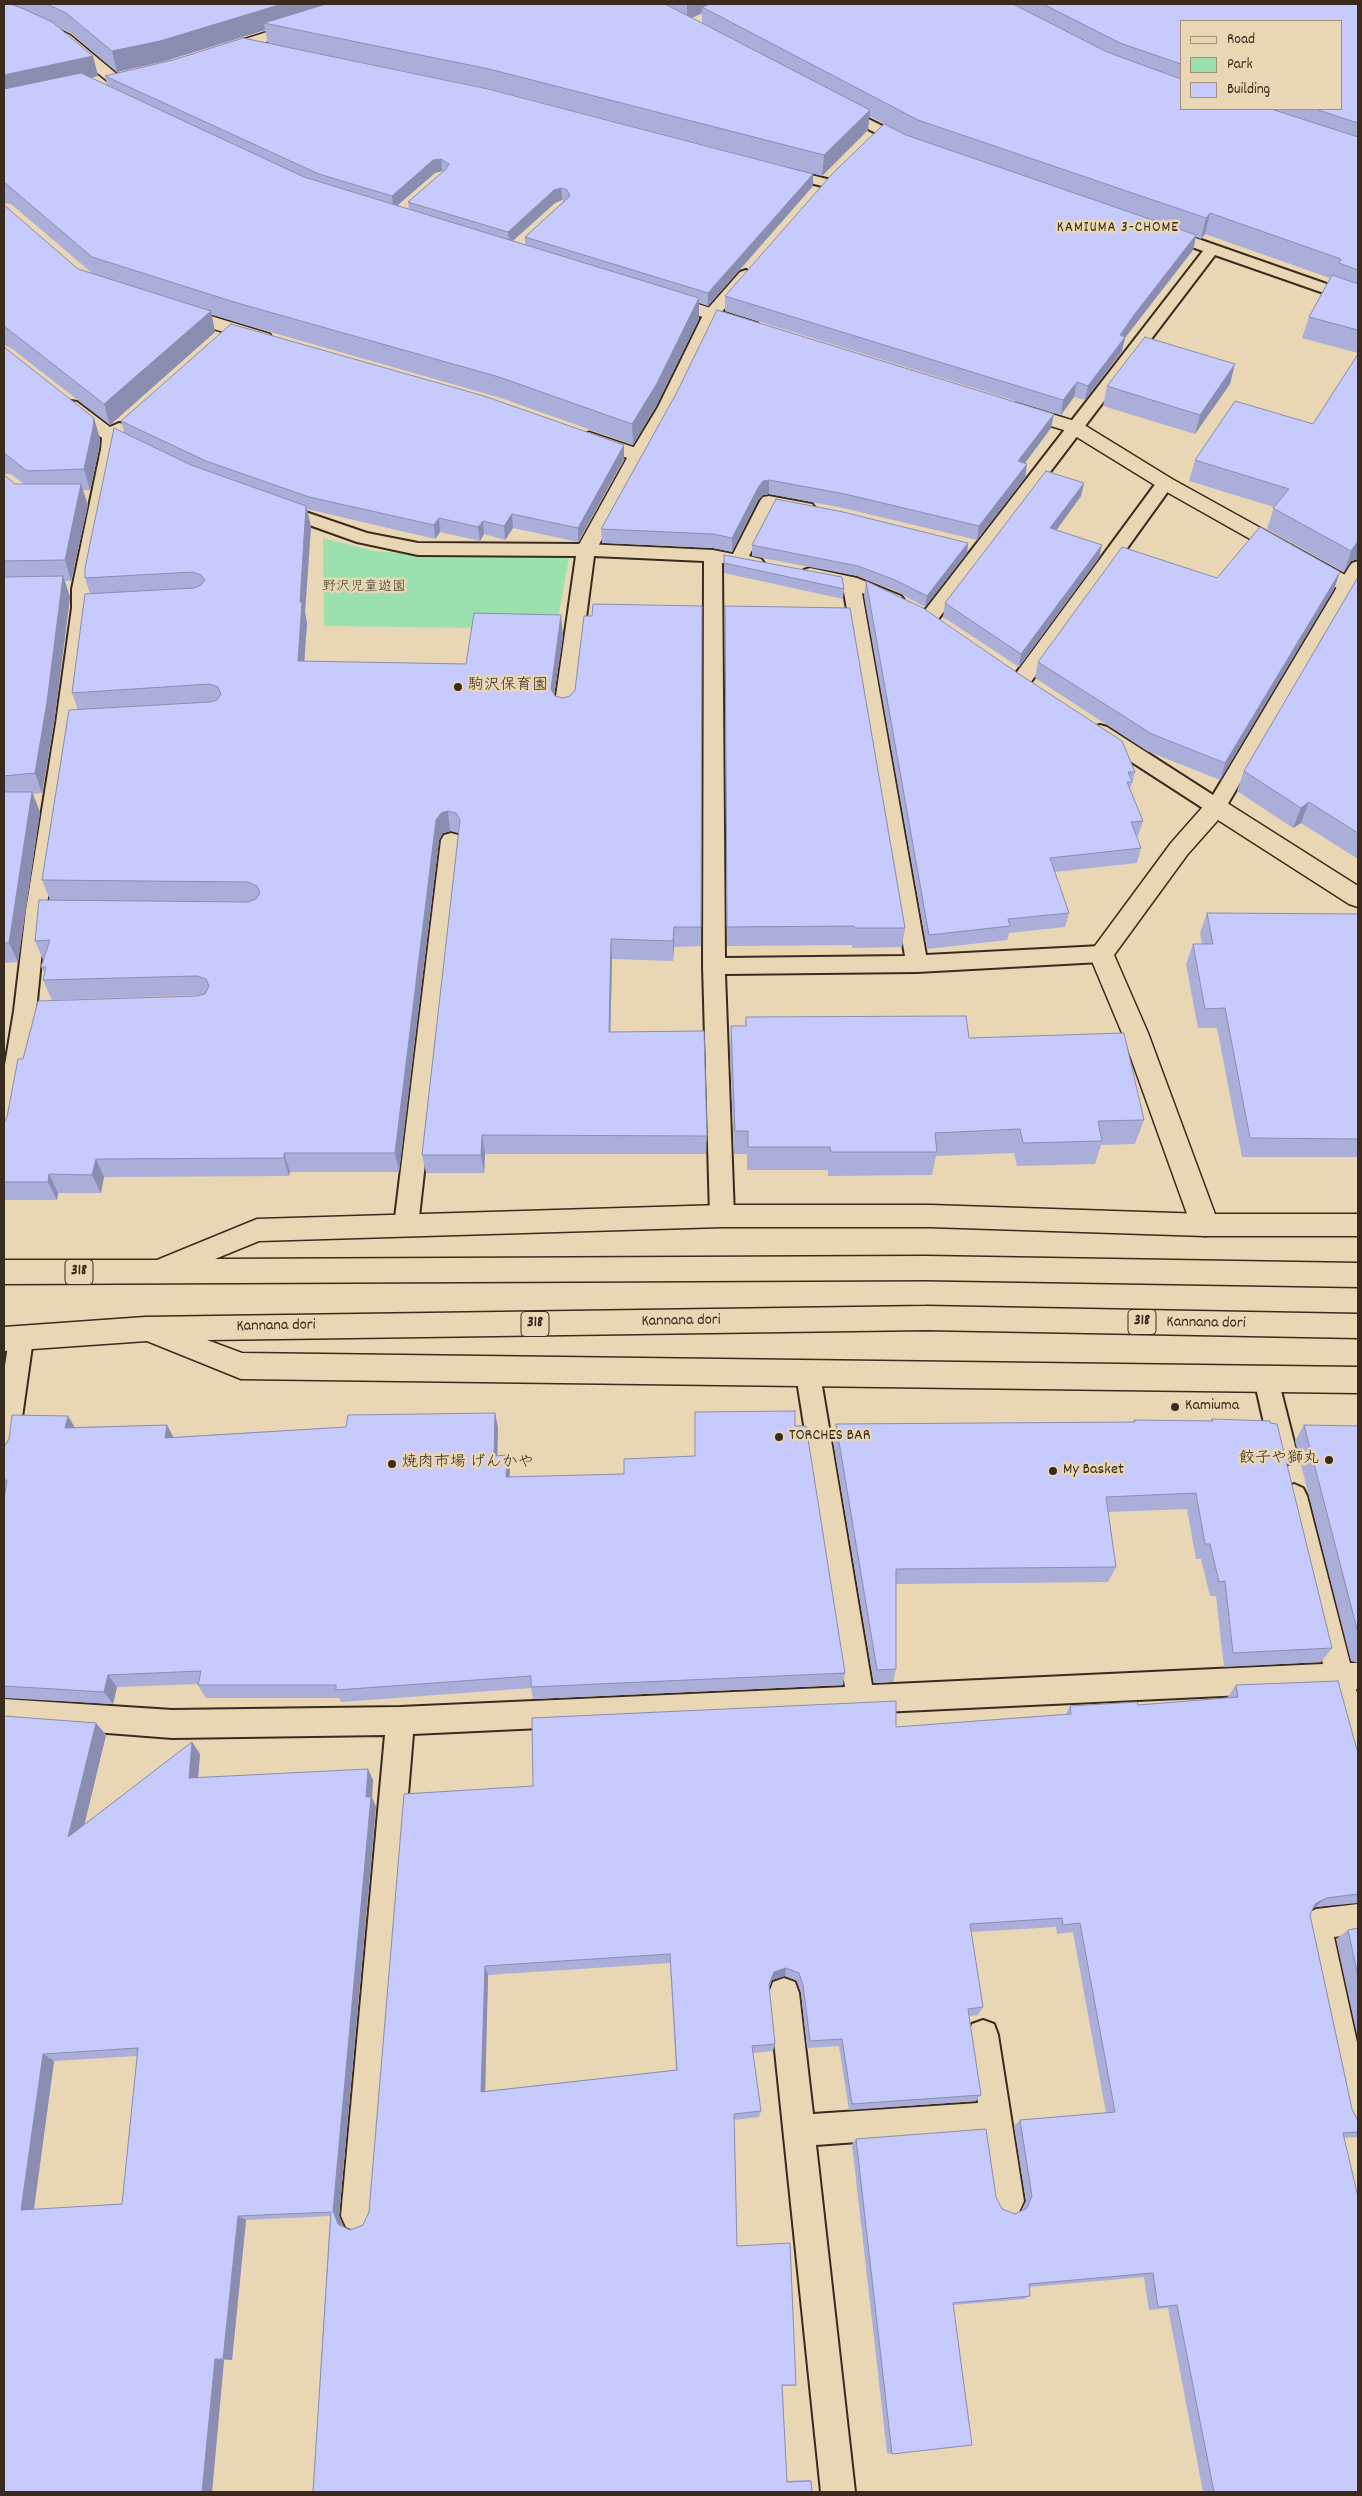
<!DOCTYPE html>
<html>
<head>
<meta charset="utf-8">
<style>
  body { margin:0 }
  #map { position:relative; width:1362px; height:2496px; overflow:hidden; background:#e9d6b4; font-family:Dekko,sans-serif }
  canvas { display:block }
  .frame { position:absolute; inset:0; border:5px solid #3b2a1e; pointer-events:none }
  .legend { position:absolute; left:1180px; top:20px; width:162px; height:90px; box-sizing:border-box; background:#e9d6b4; border:1px solid #a39178; margin:0; padding:6px 9px; list-style:none; font-size:15px; color:#3b2a1e }
  .legend li { display:flex; align-items:center; gap:10px; height:25px }
  .legend b { width:25px; border:1px solid #a39178 }
</style>
</head>
<body>
<div id="map">
<canvas width="1362" height="2496"></canvas>
<div class="frame"></div>
<ul class="legend">
<li><b style="height:6px;background:#e9d6b4"></b>Road</li>
<li><b style="height:14px;background:#9ae1ae"></b>Park</li>
<li><b style="height:14px;background:#c6cafc"></b>Building</li>
</ul>
</div>
<script>
const c = document.querySelector('canvas').getContext('2d');
c.lineJoin = 'round';
function paint(path, color) { c.fillStyle = color; c.fill(path, 'evenodd'); }
const toPath = rows => new Path2D(rows.map(r => 'M' + r).join(''));
function strokePath(path, color, width, dash) { c.strokeStyle = color; c.lineWidth = width; c.lineCap = dash ? 'butt' : 'round'; c.setLineDash(dash || []); c.stroke(path); }
function write(font, color, halo, rows, align = 'center') {
  c.font = font + ' Dekko,"Klee One",sans-serif'; c.lineWidth = 5; c.setLineDash([]); c.textBaseline = 'middle'; c.strokeStyle = halo; c.fillStyle = color; for (const [text, x, y, turn = 0] of rows) {
    c.save(); c.translate(x, y); c.rotate((+turn || 0) * Math.PI / 180); c.textAlign = isNaN(turn) ? turn : align; if (halo) c.strokeText(text, 0, 0); c.fillText(text, 0, 0); c.restore();
  }
}
paint(toPath([
  [323,538,375,551,419,555,569,558,556,629,324,626]
]), '#9ae1ae');
const service = toPath([
  [840,105,913,141,915,144,913,147,903,147,835,112,833,109,835,106,840,105],
  [783,168,831,180,833,183,826,187,778,175,776,172,778,169,783,168],
  [1164,227,1358,295,1358,305,1215,255,936,622,929,624,922,622,920,618,922,614,1203,251,1159,235,1156,232,1159,229,1164,227],
  [746,270,754,275,719,315,674,407,647,455,644,459,638,460,632,459,629,455,658,407,704,313,740,272,746,270],
  [71,401,77,402,110,427,119,423,125,424,127,428,121,435,147,447,150,451,147,455,141,456,119,447,90,589,90,608,76,723,46,910,36,1011,15,1135,12,1141,4,1144,4,1071,14,1011,26,910,56,723,72,608,72,589,101,449,102,438,63,406,65,402,71,401],
  [1165,478,1171,479,1174,483,1028,686,1021,687,1014,686,1012,681,1014,676,1159,479,1165,478],
  [769,496,812,504,815,508,812,512,806,513,774,507,749,556,761,559,764,563,761,567,755,569,722,563,725,958,905,956,843,586,804,578,801,574,804,570,810,568,857,578,901,596,904,600,901,604,895,606,862,593,926,955,1101,946,1109,948,1112,954,1109,960,1101,962,917,972,725,974,734,1216,730,1223,722,1226,714,1223,710,1216,703,966,704,561,594,556,574,710,571,715,564,717,557,715,554,710,576,556,418,555,357,542,273,512,270,508,273,504,279,503,367,533,418,543,586,544,713,550,733,554,760,501,763,497,769,496],
  [1358,561,1358,582,1223,812,1216,814,1209,812,1093,737,1090,732,1093,727,1100,725,1107,727,1213,795,1349,567,1352,563,1358,561],
  [451,833,458,835,461,840,418,1226,414,1233,406,1236,398,1233,394,1226,441,840,444,835,451,833],
  [21,1328,30,1331,33,1339,17,1453,13,1461,4,1464,4,1372,9,1339,12,1331,21,1328],
  [808,1363,817,1366,820,1374,872,1685,1323,1664,1281,1496,1285,1488,1294,1484,1303,1488,1307,1496,1350,1663,1358,1663,1358,1689,1356,1689,1358,1697,1358,1765,1348,1761,1344,1751,1329,1691,413,1734,373,2216,368,2227,357,2232,346,2227,341,2216,385,1735,172,1738,4,1725,4,1699,172,1710,400,1707,845,1687,796,1374,799,1366,808,1363],
  [1266,1368,1275,1371,1278,1379,1297,1454,1293,1462,1284,1465,1275,1462,1271,1454,1254,1379,1257,1371,1266,1368],
  [1358,1904,1358,1934,1334,1937,1358,2047,1358,2131,1347,2126,1342,2115,1301,1924,1306,1914,1316,1909,1358,1904],
  [784,1978,795,1982,799,1993,813,2114,978,2103,968,2035,972,2024,983,2020,994,2024,998,2035,1024,2201,1019,2212,1008,2217,997,2212,992,2201,982,2133,816,2145,855,2492,821,2492,769,1993,773,1982,784,1978]
]);
const minor = toPath([
  [356,4,379,4,376,7,225,55,219,57,211,52,213,49,356,4],
  [663,293,758,323,760,327,758,331,751,333,657,302,654,298,657,294,663,293],
  [178,306,270,334,272,338,270,342,263,344,171,316,169,312,171,308,178,306],
  [1016,403,1081,423,1172,479,1358,582,1358,598,1351,596,1158,487,1067,431,1009,413,1006,409,1009,405,1016,403],
  [589,432,645,451,648,455,596,550,593,555,586,557,579,555,576,550,627,458,582,442,579,438,582,434,589,432],
  [1216,799,1224,801,1358,886,1358,907,1349,904,1218,820,1187,855,1114,955,1148,1033,1219,1225,1215,1233,1205,1236,1195,1233,1191,1225,1122,1033,1089,954,1171,843,1208,801,1216,799]
]);
const tertiary = toPath([
  [4,8,42,21,70,35,124,80,116,85,110,83,58,41,30,27,4,18,4,8]
]);
const primary = toPath([
  [722,1205,930,1205,1205,1214,1358,1214,1358,1236,1205,1236,930,1227,722,1227,259,1241,215,1259,926,1256,1358,1263,1358,1287,926,1280,4,1284,4,1260,157,1260,257,1219,722,1205],
  [926,1306,1358,1314,1358,1338,926,1330,207,1340,242,1353,1358,1367,1358,1393,241,1379,147,1341,4,1351,4,1327,145,1317,926,1306]
]);
strokePath(service, '#3b2a1e', 4);
strokePath(minor, '#3b2a1e', 3);
strokePath(tertiary, '#3b2a1e', 3);
strokePath(primary, '#3b2a1e', 3);
paint(service, '#e9d6b4');
paint(minor, '#e9d6b4');
paint(tertiary, '#e9d6b4');
paint(primary, '#e9d6b4');
paint(toPath([
  [4,4,1358,4,1358,353,1302,338,1309,317,1330,278,1205,234,1201,239,1196,237,1193,250,1131,330,1125,338,1122,351,1085,400,1074,397,1061,415,725,311,725,296,908,136,869,116,868,130,822,176,490,89,268,43,265,30,165,61,117,72,71,33,56,26,93,56,98,76,91,78,107,85,105,76,813,174,813,186,708,306,699,303,699,319,656,406,633,445,501,398,239,323,211,314,215,332,110,425,11,348,5,345,4,346,4,205,78,269,92,273,11,204,4,203],
  [702,13,702,23,692,18],
  [1181,21,1341,109,1181,109],
  [442,171,443,172,408,202,409,209,397,206,435,173],
  [562,200,564,201,525,237,525,245,513,241,555,203],
  [4,347,94,418,100,439,99,449,90,490,83,490,88,505,71,581,65,581,70,597,54,723,42,793,33,794,40,812,18,962,4,963,4,475,15,484,24,484,11,474,4,474],
  [1358,354,1358,560,1357,559,1351,561,1344,572,1267,529,1274,507,1189,481,1195,460,1313,424],
  [1230,384,1195,434,1103,406,1107,386],
  [676,394,1051,428,1025,463,1027,464,1025,478,977,540,843,508,769,494,763,495,758,500,732,552,713,548,602,543,601,529],
  [121,421,624,459,578,542,513,528,505,540,484,534,480,541,440,532,435,539,307,509,311,527,305,612,307,623,304,661,466,664,563,636,554,695,555,696,563,698,570,696,575,690,592,616,702,606,701,946,674,947,673,961,612,959,610,1032,707,1136,706,1154,485,1154,484,1173,426,1173,422,1155,459,833,450,831,443,833,439,840,399,1172,290,1172,289,1176,104,1177,101,1193,58,1193,57,1200,4,1200,4,1123,7,1117,23,1059,198,995,52,1000,43,980,45,974,41,967,43,960,35,941,50,900,42,880,78,710,72,693,90,594,85,578,124,432],
  [1081,496,1056,530,1099,558,1019,667,943,617,945,603],
  [968,543,967,553,925,607,894,590,857,576,752,556,752,545],
  [724,555,844,589,843,599,724,573],
  [1340,572,1334,589,1220,780,1147,751,1035,678,1038,662,1217,578],
  [1358,577,1358,859,1301,823,1293,828,1237,791,1244,771],
  [866,581,1135,772,1131,787,1130,787,1130,789,1143,821,1138,836,1136,836,1141,848,1137,863,1055,872,1069,913,1065,927,1009,933,1007,940,927,949,864,596],
  [725,606,905,928,902,947,852,948,852,945,727,946],
  [1207,913,1358,914,1358,1157,1242,1157,1217,1028,1198,1028,1186,964,1193,944,1202,944,1200,933],
  [746,1017,969,1038,1144,1120,1135,1144,1101,1145,1095,1164,1017,1166,1014,1153,936,1156,932,1175,828,1176,828,1170,747,1170,747,1154,734,1154,730,1050,731,1026,745,1026],
  [495,1413,498,1428,497,1456,510,1470,510,1477,624,1474,695,1456,795,1426,845,1673,843,1685,533,1699,531,1688,341,1702,339,1698,206,1698,198,1685,199,1684,117,1687,113,1704,4,1698,4,1447,75,1427,167,1425,173,1437,346,1427],
  [1212,1419,1332,1648,1321,1662,1224,1667,1216,1596,1210,1596,1201,1559,1196,1559,1187,1509,1108,1512,1116,1567,1108,1582,896,1584,896,1669,893,1682,874,1683,833,1441,836,1424,1133,1422,1134,1420,1211,1421],
  [1304,1425,1358,1426,1358,1663,1351,1661,1295,1441],
  [1236,1685,1358,1751,1358,1903,1315,1907,1313,1908,1310,1915,1352,2109,1358,2121,1358,2137,1344,2138,1358,2492,1203,2492,1168,2308,1149,2310,1144,2277,1029,2287,1030,2296,1024,2299,953,2305,892,2454,887,2453,852,2144,856,2139,996,2197,1002,2209,1015,2214,1021,2211,1026,2201,1014,2126,1020,2120,1106,2113,1073,1932,1057,1934,1056,1927,971,1932,983,2007,978,2015,969,2016,981,2095,976,2101,849,2110,839,2046,807,2048,801,1993,797,1981,785,1976,772,1980,769,1988,775,2044,773,2051,753,2053,761,2111,759,2117,734,2120,737,2246,796,2385,794,2386,782,2386,787,2481,809,2480,811,2481,812,2492,313,2492,330,2216,246,2220,232,2360,224,2360,212,2492,4,2492,4,1716,96,1723,106,1735,84,1825,192,1742,200,1754,198,1778,373,1780,372,1797,376,1807,339,2216,344,2227,350,2230,363,2225,369,2212,533,1786,896,1727,1066,1714,1070,1706,1138,1705,1227,1698],
  [670,1963,676,2070,485,2091,488,1975],
  [137,2056,122,2204,34,2210,54,2061],
  [1358,1928,1358,2039,1336,1939,1348,1930]
]), '#aaaed9');
paint(toPath([
  [282,4,350,4,264,23,265,30,165,61,117,72,112,51],
  [687,4,724,4,702,7,702,13,687,20],
  [93,56,98,76,4,97,4,75],
  [870,110,868,130,822,176,824,155],
  [441,159,442,171,435,173,393,209,392,196,433,160],
  [813,174,813,186,708,306,708,293],
  [561,188,562,200,555,203,509,244,508,232,554,190],
  [1210,213,1205,234,1201,239,1206,218],
  [1196,235,1193,250,1131,330,1125,338,1122,351,1085,400,1088,386,1134,315],
  [699,298,699,319,656,406,633,445,632,424],
  [211,311,215,332,110,425,104,404],
  [1235,364,1230,384,1195,434,1200,415],
  [1077,382,1074,397,1061,415,1063,400],
  [1054,414,1051,428,1016,475,1018,461],
  [94,418,100,439,99,449,90,490,84,469],
  [624,445,624,459,578,542,578,528],
  [1027,464,1025,478,977,540,979,526],
  [769,480,769,494,763,495,758,500,732,552,732,538,759,486,763,481],
  [1084,483,1081,496,1048,542,1050,528],
  [81,484,88,505,71,581,65,560],
  [306,506,311,527,305,612,307,623,303,682,298,661,300,602],
  [512,514,513,528,505,540,504,526],
  [439,518,440,532,435,539,434,525],
  [483,521,484,534,480,541,478,527],
  [1358,541,1358,557,1357,559,1351,561,1344,572,1351,551],
  [968,543,967,553,925,607,927,596],
  [1102,545,1099,558,1019,667,1021,654],
  [1340,572,1334,589,1220,780,1225,763],
  [63,576,70,597,54,723,42,793,35,773],
  [561,615,563,636,552,710,551,689],
  [32,792,40,812,18,962,9,943],
  [1309,802,1301,823,1293,828,1301,808],
  [448,811,450,831,443,833,439,840,399,1172,395,1153,436,820,441,813],
  [674,927,674,947,673,961,673,941],
  [611,939,612,959,610,1051,609,1032],
  [482,1135,485,1154,484,1173,481,1155],
  [284,1153,290,1172,289,1176,284,1158],
  [96,1159,104,1177,101,1193,92,1175],
  [49,1174,58,1193,57,1200,48,1182],
  [495,1413,498,1428,497,1471,494,1456],
  [68,1416,77,1431,65,1428],
  [167,1425,175,1440,165,1438],
  [507,1455,510,1470,509,1492,506,1477],
  [108,1675,117,1687,113,1704,104,1692],
  [96,1723,106,1735,79,1847,68,1837],
  [192,1742,200,1754,197,1789,189,1778],
  [368,1769,373,1780,372,1797,376,1807,339,2216,344,2228,338,2224,333,2211],
  [1326,1898,1315,1907,1304,1913,1315,1904],
  [485,1966,488,1975,485,2098,481,2092],
  [786,1968,785,1976,772,1980,767,1993,769,1985,774,1972],
  [43,2054,54,2061,33,2215,21,2210],
  [238,2216,246,2220,232,2360,223,2359],
  [215,2359,224,2360,212,2492,202,2492]
]), '#8b8db0');
const building = toPath([
  [4,4,10,4,24,9,52,22,93,56,4,75,4,4],
  [47,4,282,4,160,41,112,51,66,13,47,4],
  [326,4,665,4,870,110,824,155,489,69,264,23,326,4],
  [710,4,1013,4,1107,52,1181,79,1181,109,1271,109,1358,137,1358,270,1339,263,1341,259,1210,213,1206,218,918,120,702,7,710,4],
  [1043,4,1358,4,1358,123,1315,109,1341,109,1341,21,1181,21,1181,64,1120,43,1043,4],
  [243,38,488,89,813,174,708,293,525,237,570,196,567,190,561,188,554,190,508,232,408,202,446,169,449,164,441,159,433,160,392,196,319,174,105,76,173,60,243,38],
  [81,73,304,177,699,298,656,385,632,424,499,377,234,302,92,257,5,183,4,183,4,89,81,73],
  [884,124,906,135,1196,235,1134,315,1120,335,1125,337,1088,386,1077,382,1063,400,725,296,833,173,884,124],
  [4,205,78,269,211,311,104,404,4,326,4,205],
  [1332,275,1358,284,1358,330,1309,317,1332,275],
  [717,310,1054,414,1018,461,1027,464,979,526,845,494,769,480,763,481,759,486,732,538,713,534,601,529,676,394,717,310],
  [231,324,484,396,624,445,578,528,512,514,504,526,483,521,478,527,439,518,434,525,309,497,206,461,121,421,231,324],
  [1145,337,1235,364,1200,415,1107,386,1145,337],
  [4,347,94,418,93,428,84,469,27,471,4,453,4,347],
  [1358,354,1358,541,1351,551,1273,508,1289,489,1195,460,1235,401,1313,424,1358,354],
  [114,428,191,465,306,506,300,602,302,602,298,661,466,664,474,613,561,615,551,689,555,696,563,698,570,696,575,690,584,616,592,616,593,604,702,606,701,927,674,927,673,941,611,939,609,1032,704,1031,707,1136,482,1135,481,1155,422,1155,460,820,456,813,448,811,441,813,436,820,395,1153,284,1153,284,1158,96,1159,92,1175,49,1174,48,1182,4,1182,4,1123,7,1117,18,1059,23,1059,38,1001,197,996,205,994,209,986,206,979,197,976,43,980,46,967,41,967,50,940,35,941,39,900,248,902,256,899,260,893,257,886,248,882,42,880,69,710,210,702,217,700,221,694,218,687,209,684,72,693,85,594,194,588,201,585,205,580,201,575,193,572,85,578,85,568,114,428],
  [1046,471,1084,483,1050,528,1102,545,1021,654,945,603,1046,471],
  [4,475,15,484,81,484,65,560,4,561,4,475],
  [776,499,843,512,968,543,927,596,895,580,858,566,752,545,776,499],
  [1260,527,1340,572,1225,763,1152,734,1038,662,1122,547,1217,578,1260,527],
  [724,555,842,577,844,589,724,563,724,555],
  [63,576,47,702,35,773,4,776,4,577,63,576],
  [1358,577,1358,833,1309,802,1301,808,1244,771,1358,577],
  [866,581,923,608,1016,672,1122,741,1135,772,1128,772,1132,782,1127,782,1143,821,1131,822,1141,848,1050,858,1069,913,1008,919,1010,926,929,935,866,581],
  [725,606,850,608,905,928,855,928,854,926,727,927,725,606],
  [4,792,32,792,9,943,4,943,4,792],
  [1207,913,1358,914,1358,1139,1250,1138,1225,1008,1205,1009,1193,944,1213,944,1207,913],
  [966,1016,969,1038,1124,1033,1144,1120,1098,1121,1102,1141,1023,1143,1020,1129,935,1133,937,1152,831,1152,830,1147,748,1147,748,1131,735,1131,731,1026,746,1026,746,1017,966,1016],
  [795,1411,795,1426,806,1426,845,1673,531,1687,531,1676,336,1690,336,1685,198,1685,201,1671,108,1675,104,1692,4,1686,4,1499,7,1480,4,1480,4,1447,9,1439,12,1415,68,1416,65,1428,167,1425,165,1438,346,1427,348,1415,495,1413,494,1456,507,1455,506,1477,624,1474,624,1459,695,1456,695,1412,795,1411],
  [1212,1419,1270,1421,1270,1423,1277,1424,1332,1648,1233,1653,1225,1581,1219,1582,1210,1544,1205,1544,1196,1493,1106,1497,1116,1567,896,1569,896,1669,877,1670,836,1424,1135,1422,1134,1420,1213,1421,1212,1419],
  [1304,1425,1358,1426,1358,1633,1304,1425],
  [1338,1681,1357,1750,1358,1751,1358,1894,1326,1898,1315,1904,1310,1915,1352,2109,1358,2121,1358,2132,1343,2133,1358,2197,1358,2492,1214,2492,1177,2305,1158,2307,1153,2273,1029,2284,1030,2296,953,2303,972,2445,892,2454,856,2139,986,2129,996,2197,1002,2209,1015,2214,1027,2208,1032,2196,1020,2120,1115,2112,1080,1923,1063,1925,1062,1918,970,1924,983,2007,968,2009,981,2095,852,2104,842,2039,810,2041,803,1985,799,1973,786,1968,774,1972,769,1985,775,2044,752,2046,761,2111,734,2114,737,2246,790,2243,796,2385,782,2385,787,2482,811,2481,812,2492,313,2492,331,2212,238,2216,223,2359,215,2359,202,2492,4,2492,4,1716,96,1723,68,1837,192,1742,189,1778,368,1769,366,1797,371,1797,333,2211,338,2224,350,2230,363,2225,369,2212,404,1794,533,1786,532,1718,896,1701,896,1727,1071,1714,1070,1706,1137,1702,1138,1705,1238,1697,1236,1685,1338,1681],
  [670,1954,677,2070,481,2092,485,1966,670,1954],
  [138,2048,122,2204,21,2210,43,2054,138,2048],
  [1358,1928,1358,1976,1348,1930,1358,1928]
]);
paint(building, '#c6cafc');
strokePath(building, '#8b8db0', 1);
for (const [x, y, r, color] of [
  [458,687,5,"#3b2a1e"],
  [1175,1407,5,"#3b2a1e"],
  [779,1437,5,"#3b2a1e"],
  [1329,1460,5,"#3b2a1e"],
  [392,1464,5,"#3b2a1e"],
  [1053,1471,5,"#3b2a1e"]
]) { const dot = new Path2D(); dot.arc(x, y, r, 0, 2 * Math.PI); c.fillStyle = color; c.fill(dot); strokePath(dot, '#e9d6b4', 2); }
write('14px', '#494534', '#e9d6b4', [
  ["野沢児童遊園",364,588]
]);
c.letterSpacing = '1px';
write('15px', '#3b2a1e', '#e9d6b4', [
  ["KAMIUMA 3-CHOME",1118,229]
]);
c.letterSpacing = '0px';
for (const [x, y, w] of [
  [79,1272,28],
  [1142,1322,28],
  [535,1324,28]
]) { const box = new Path2D(); box.roundRect(x - w / 2, y - 12.5, w, 25, 4); c.fillStyle = '#e9d6b4'; c.fill(box); strokePath(box, '#3b2a1e', 1); }
write('bold 15px', '#3b2a1e', null, [
  ["318",79,1272],
  ["318",1142,1322],
  ["318",535,1324]
]);
write('16px', '#3b2a1e', '#e9d6b4', [
  ["駒沢保育園",468,687],
  ["Kamiuma",1185,1407],
  ["TORCHES BAR",789,1437],
  ["餃子や獅丸",1319,1460,"right"],
  ["焼肉市場 げんかや",402,1464],
  ["My Basket",1063,1471]
], 'left');
write('16px', '#3b2a1e', '#e9d6b4', [
  ["Kannana dori",681,1322,-1],
  ["Kannana dori",1206,1324,1],
  ["Kannana dori",276,1327,-1]
]);
</script>
</body>
</html>
